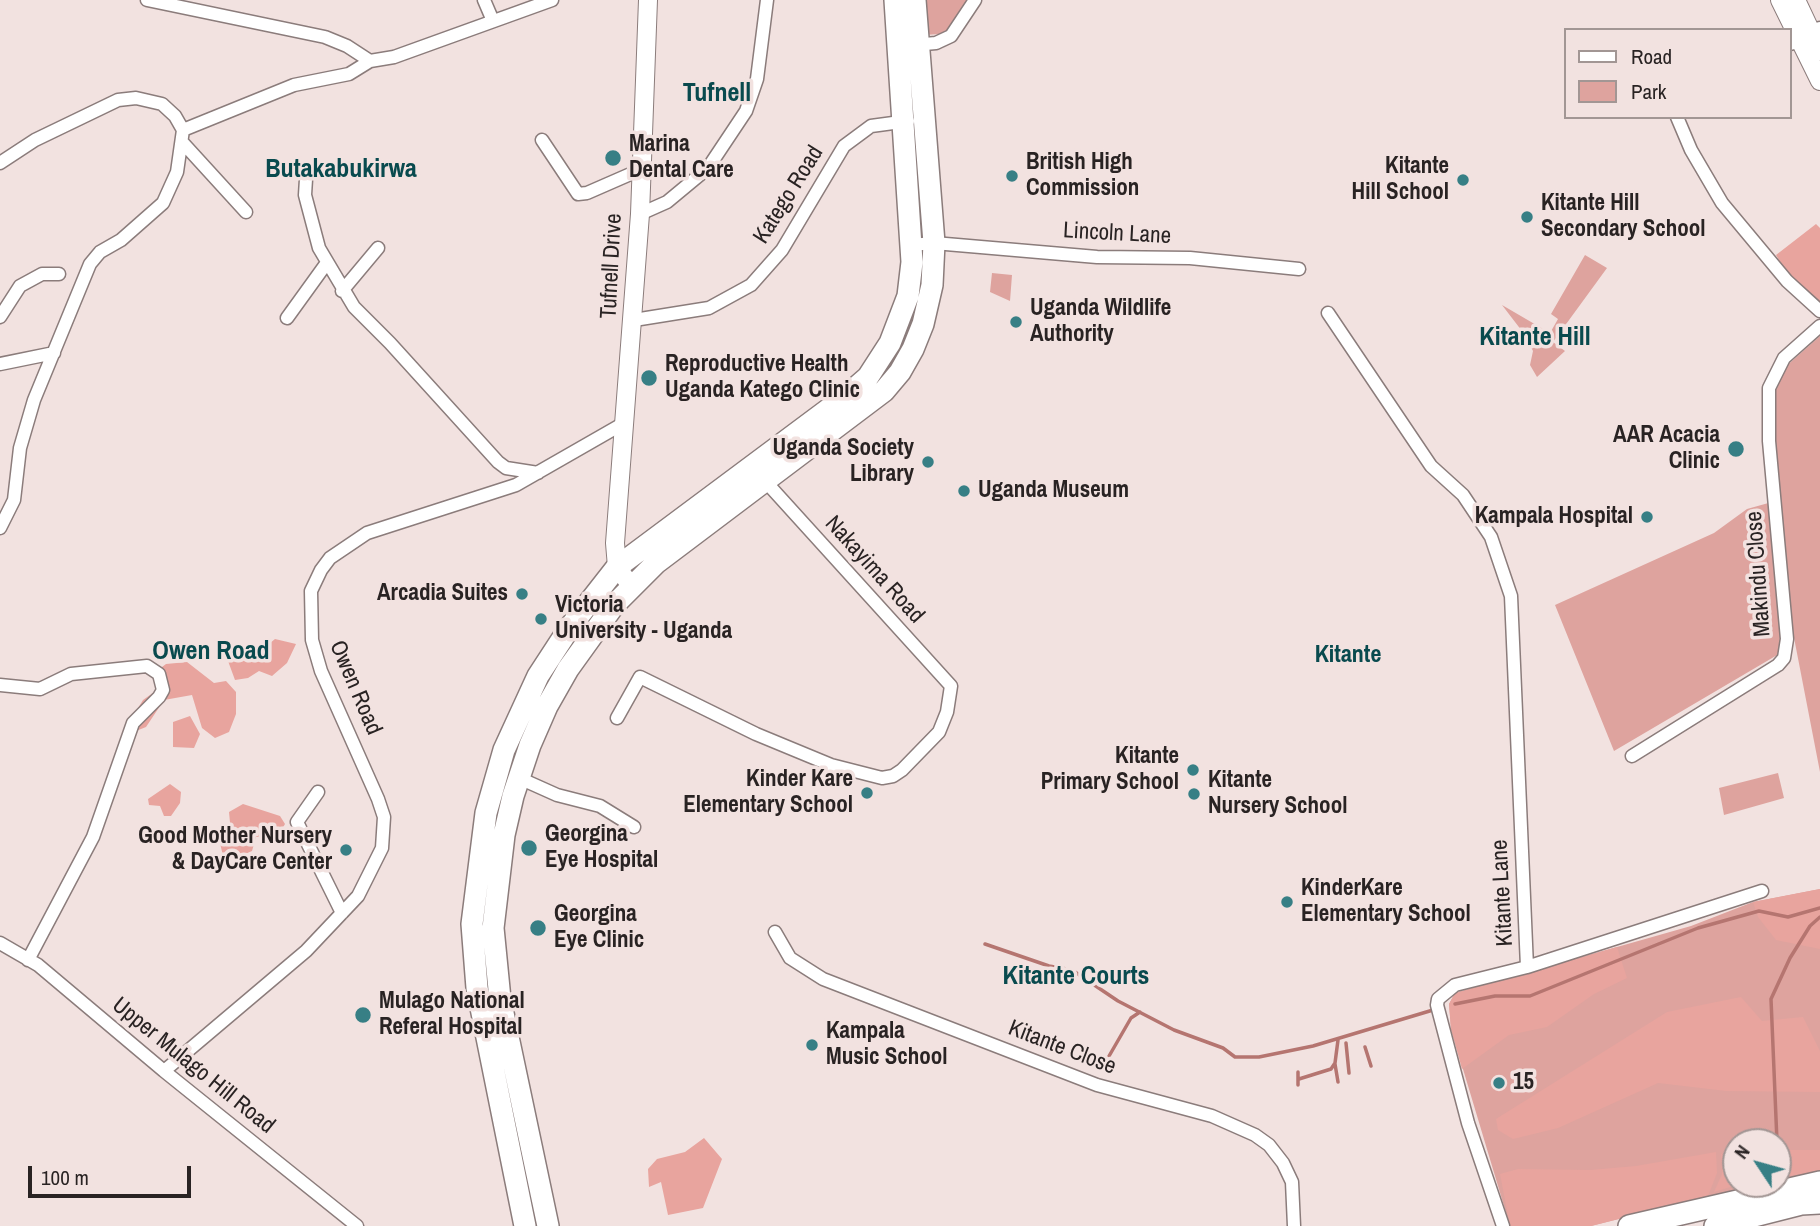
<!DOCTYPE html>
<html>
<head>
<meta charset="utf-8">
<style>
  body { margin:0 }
  #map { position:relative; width:1820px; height:1226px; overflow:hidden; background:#f2e2e0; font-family:"Archivo Narrow",sans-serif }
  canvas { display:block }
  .legend { position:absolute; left:1564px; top:28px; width:228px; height:91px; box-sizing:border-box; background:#f2e2e0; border:2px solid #a29694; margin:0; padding:9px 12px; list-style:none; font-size:21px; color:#292323 }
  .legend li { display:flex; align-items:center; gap:14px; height:35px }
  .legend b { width:35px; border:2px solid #a29694 }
  .north { position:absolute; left:1722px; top:1128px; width:70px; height:70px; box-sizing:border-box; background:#f2e2e0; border:2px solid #a29694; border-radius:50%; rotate:306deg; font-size:19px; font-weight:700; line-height:28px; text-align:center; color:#292323 }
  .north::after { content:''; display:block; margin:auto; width:24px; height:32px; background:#377f85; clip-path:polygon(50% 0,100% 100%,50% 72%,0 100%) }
  .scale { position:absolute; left:28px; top:1166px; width:163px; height:32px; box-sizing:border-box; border:4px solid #292323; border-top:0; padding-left:9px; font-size:21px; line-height:24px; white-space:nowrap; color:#292323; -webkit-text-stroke:5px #f2e2e0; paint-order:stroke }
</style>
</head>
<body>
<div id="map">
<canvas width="1820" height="1226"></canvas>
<ul class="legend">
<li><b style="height:9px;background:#fff"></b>Road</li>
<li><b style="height:19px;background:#dea39e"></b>Park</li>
</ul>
<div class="north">N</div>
<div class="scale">100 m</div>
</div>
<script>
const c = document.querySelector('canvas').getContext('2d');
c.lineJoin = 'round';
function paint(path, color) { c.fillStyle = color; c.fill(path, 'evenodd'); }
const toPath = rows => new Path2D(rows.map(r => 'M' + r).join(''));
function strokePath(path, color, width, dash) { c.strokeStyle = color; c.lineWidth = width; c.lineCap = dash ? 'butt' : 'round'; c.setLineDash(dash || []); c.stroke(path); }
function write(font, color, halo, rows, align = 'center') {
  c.font = font + ' "Archivo Narrow",sans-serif'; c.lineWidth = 7; c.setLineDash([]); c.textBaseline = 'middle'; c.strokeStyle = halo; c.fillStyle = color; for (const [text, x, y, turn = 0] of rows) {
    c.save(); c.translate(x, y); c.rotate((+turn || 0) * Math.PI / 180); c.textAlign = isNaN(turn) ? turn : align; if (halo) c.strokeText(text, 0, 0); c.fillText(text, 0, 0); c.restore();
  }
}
paint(toPath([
  [922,0,969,0,951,28,941,34,923,35],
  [1585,255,1607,268,1553,342,1565,351,1537,377,1530,365,1533,351,1525,335,1502,305,1550,333,1558,319,1551,314],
  [992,273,1012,275,1010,301,990,292],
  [1820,336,1820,772,1784,586,1784,651,1614,751,1555,605,1714,533,1747,509,1772,502,1769,408,1784,368],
  [1778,773,1784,798,1724,815,1719,788],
  [1820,889,1820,1174,1778,1180,1778,1142,1736,1142,1736,1184,1759,1184,1591,1226,1510,1226,1451,1029,1449,1004,1455,993,1691,926,1753,902]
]), '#dea39e');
paint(toPath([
  [1816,224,1820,228,1820,303,1789,277,1776,255],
  [275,639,296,644,287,663,272,676,259,671,248,678,235,680,228,661,239,649,259,652],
  [187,662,214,683,226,681,236,692,236,714,229,732,215,738,202,728,192,695,164,700,146,727,136,731,130,721,143,700,157,690,154,673,166,664],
  [190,716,200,734,194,748,173,747,173,722],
  [170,784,181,792,180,803,171,816,164,816,160,806,149,805,148,799],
  [243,804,280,816,285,824,278,836,256,837,252,851,236,858,223,856,220,843,231,833,229,812],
  [1820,889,1820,949,1776,940,1758,917,1753,902],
  [1617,947,1627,978,1594,994,1547,1027,1509,1035,1462,1069,1451,1029,1449,1004,1455,993],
  [1741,997,1762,1021,1803,1017,1820,1051,1820,1092,1726,1091,1658,1083,1558,1128,1513,1139,1498,1130,1496,1119,1667,1012],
  [704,1138,722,1159,703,1208,668,1215,661,1182,649,1187,648,1169,657,1159,685,1152],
  [1787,1150,1820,1150,1820,1172,1778,1177,1778,1153],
  [1716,1152,1717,1173,1708,1196,1591,1226,1510,1226,1500,1174,1518,1169,1590,1170,1636,1166],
  [1721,1154,1736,1154,1736,1184,1740,1184,1714,1192,1722,1174]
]), '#e8a49e');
strokePath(toPath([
  [985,944,1049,966,1072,970,1118,1001,1174,1030,1223,1048,1235,1057,1259,1057,1313,1046,1433,1010],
  [1455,1004,1495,996,1530,996,1698,928,1759,911,1788,917,1820,908],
  [1346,1043,1349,1073],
  [1365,1047,1371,1066],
  [1335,1064,1338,1082],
  [1101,1070,1131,1018,1140,1012],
  [1298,1072,1298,1085],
  [1299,1079,1331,1069,1335,1063,1338,1040],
  [1777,1142,1771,999,1790,958,1810,926,1820,917],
  [1778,1164,1779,1180]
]), '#b57570', 3.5);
const street = toPath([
  [147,0,325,37,347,46,370,61],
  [484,0,493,21],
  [1790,44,1798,42,1810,31,1820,28],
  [913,45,936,43,951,36,975,0],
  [1677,117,1691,150,1722,203,1787,281,1820,311],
  [183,130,294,85,349,74,370,61,394,57,552,0],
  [542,140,578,194,587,193,642,169],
  [183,143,246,212],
  [0,163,35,140,118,100,136,98,162,104,175,116,183,130,177,172,163,203,121,240,100,252,90,264,34,400,20,448,14,500,0,528],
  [306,179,305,195,319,248,354,307,390,343,498,462,506,468,538,473],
  [640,214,667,202,708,168,746,111,757,79,767,0],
  [911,245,934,243,1097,257,1190,258,1299,269],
  [342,291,378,248],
  [1328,313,1431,466,1463,495,1491,537,1511,596,1527,967,1455,985,1438,999,1437,1005,1468,1123,1503,1226],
  [0,317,20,286,42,274,59,274],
  [287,318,326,264],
  [634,320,709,308,751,285,782,250,844,146,871,126,908,121],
  [0,364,54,353],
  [0,685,40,689,71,674,147,666,159,674,163,690,159,697,133,723,93,837,28,960],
  [617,718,640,677,756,734,831,765,882,778,893,776,902,770,939,732,947,712,951,686,766,482],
  [1632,756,1778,665,1784,658,1787,639,1769,441,1769,388,1784,358,1820,326],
  [519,778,557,795,600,806,634,827],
  [318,792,297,822,342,913],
  [775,932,790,958,823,979,1097,1085,1212,1116,1255,1135,1269,1145,1283,1163,1292,1182,1294,1226],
  [0,943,38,965,164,1071,357,1226],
  [1527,967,1762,891],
  [164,1071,306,951,358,896,382,848,384,817,378,799,321,671,312,640,311,591,321,570,330,558,367,533,516,485,626,422]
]);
const secondary = toPath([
  [1780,0,1820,81],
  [1796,0,1820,51],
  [631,586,617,567,615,543,640,214,648,0]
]);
const primary = toPath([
  [525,1226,477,988,472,924,486,813,504,750,538,676,570,627,617,567,845,397,868,377,890,343,908,296,912,262,895,0],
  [548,1226,500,999,493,928,504,835,513,796,530,745,547,706,568,669,614,605,656,563,884,391,900,372,913,349,923,324,932,285,934,243,915,0],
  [1629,1226,1820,1182],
  [1715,1226,1801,1204,1820,1203]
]);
strokePath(street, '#8b7c7b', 15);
strokePath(secondary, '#8b7c7b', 20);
strokePath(primary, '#8b7c7b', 24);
strokePath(street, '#fff', 12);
strokePath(secondary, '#fff', 18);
strokePath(primary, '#fff', 21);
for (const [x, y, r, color] of [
  [613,158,9,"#377f85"],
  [1012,176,7,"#377f85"],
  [1463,180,7,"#377f85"],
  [1527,217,7,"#377f85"],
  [1016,322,7,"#377f85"],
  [649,378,9,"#377f85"],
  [1736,449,9,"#377f85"],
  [928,462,7,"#377f85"],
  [964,491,7,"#377f85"],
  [1647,517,7,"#377f85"],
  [522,594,7,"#377f85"],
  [541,619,7,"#377f85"],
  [1193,770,7,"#377f85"],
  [867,793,7,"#377f85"],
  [1194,794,7,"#377f85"],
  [529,848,9,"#377f85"],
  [346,850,7,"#377f85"],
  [1287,902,7,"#377f85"],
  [538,928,9,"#377f85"],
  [363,1015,9,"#377f85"],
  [812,1045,7,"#377f85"],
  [1499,1083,7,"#377f85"]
]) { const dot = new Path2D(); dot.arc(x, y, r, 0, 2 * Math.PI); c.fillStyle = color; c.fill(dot); strokePath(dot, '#f2e2e0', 2.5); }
write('bold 23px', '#292323', '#f2e2e0', [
  ["Marina",629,145],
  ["Dental Care",629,171],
  ["British High",1026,163],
  ["Commission",1026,189],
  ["Kitante",1449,167,"right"],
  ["Hill School",1449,193,"right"],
  ["Kitante Hill",1541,204],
  ["Secondary School",1541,230],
  ["Uganda Wildlife",1030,309],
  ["Authority",1030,335],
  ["Reproductive Health",665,365],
  ["Uganda Katego Clinic",665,391],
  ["AAR Acacia",1720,436,"right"],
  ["Clinic",1720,462,"right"],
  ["Uganda Society",914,449,"right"],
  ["Library",914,475,"right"],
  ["Uganda Museum",978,491],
  ["Kampala Hospital",1633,517,"right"],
  ["Arcadia Suites",508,594,"right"],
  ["Victoria",555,606],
  ["University - Uganda",555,632],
  ["Kitante",1179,757,"right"],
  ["Primary School",1179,783,"right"],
  ["Kinder Kare",853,780,"right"],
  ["Elementary School",853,806,"right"],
  ["Kitante",1208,781],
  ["Nursery School",1208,807],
  ["Georgina",545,835],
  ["Eye Hospital",545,861],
  ["Good Mother Nursery",332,837,"right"],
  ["& DayCare Center",332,863,"right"],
  ["KinderKare",1301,889],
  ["Elementary School",1301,915],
  ["Georgina",554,915],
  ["Eye Clinic",554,941],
  ["Mulago National",379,1002],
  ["Referal Hospital",379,1028],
  ["Kampala",826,1032],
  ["Music School",826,1058],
  ["15",1513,1083]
], 'left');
write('23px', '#292323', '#f2e2e0', [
  ["Katego Road",789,195,-58],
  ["Lincoln Lane",1117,234,3],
  ["Tufnell Drive",612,266,-87],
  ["Nakayima Road",874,570,48],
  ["Makindu Close",1759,574,-94],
  ["Owen Road",355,688,67],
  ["Kitante Lane",1503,893,-93],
  ["Kitante Close",1062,1048,21],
  ["Upper Mulago Hill Road",193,1066,39]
]);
write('bold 24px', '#094a4e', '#f2e2e0', [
  ["Kitante",1348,656]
]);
write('bold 26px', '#094a4e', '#f2e2e0', [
  ["Tufnell",717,94],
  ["Butakabukirwa",341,170],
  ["Kitante Hill",1535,338],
  ["Owen Road",211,652],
  ["Kitante Courts",1076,977]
]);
</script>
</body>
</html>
